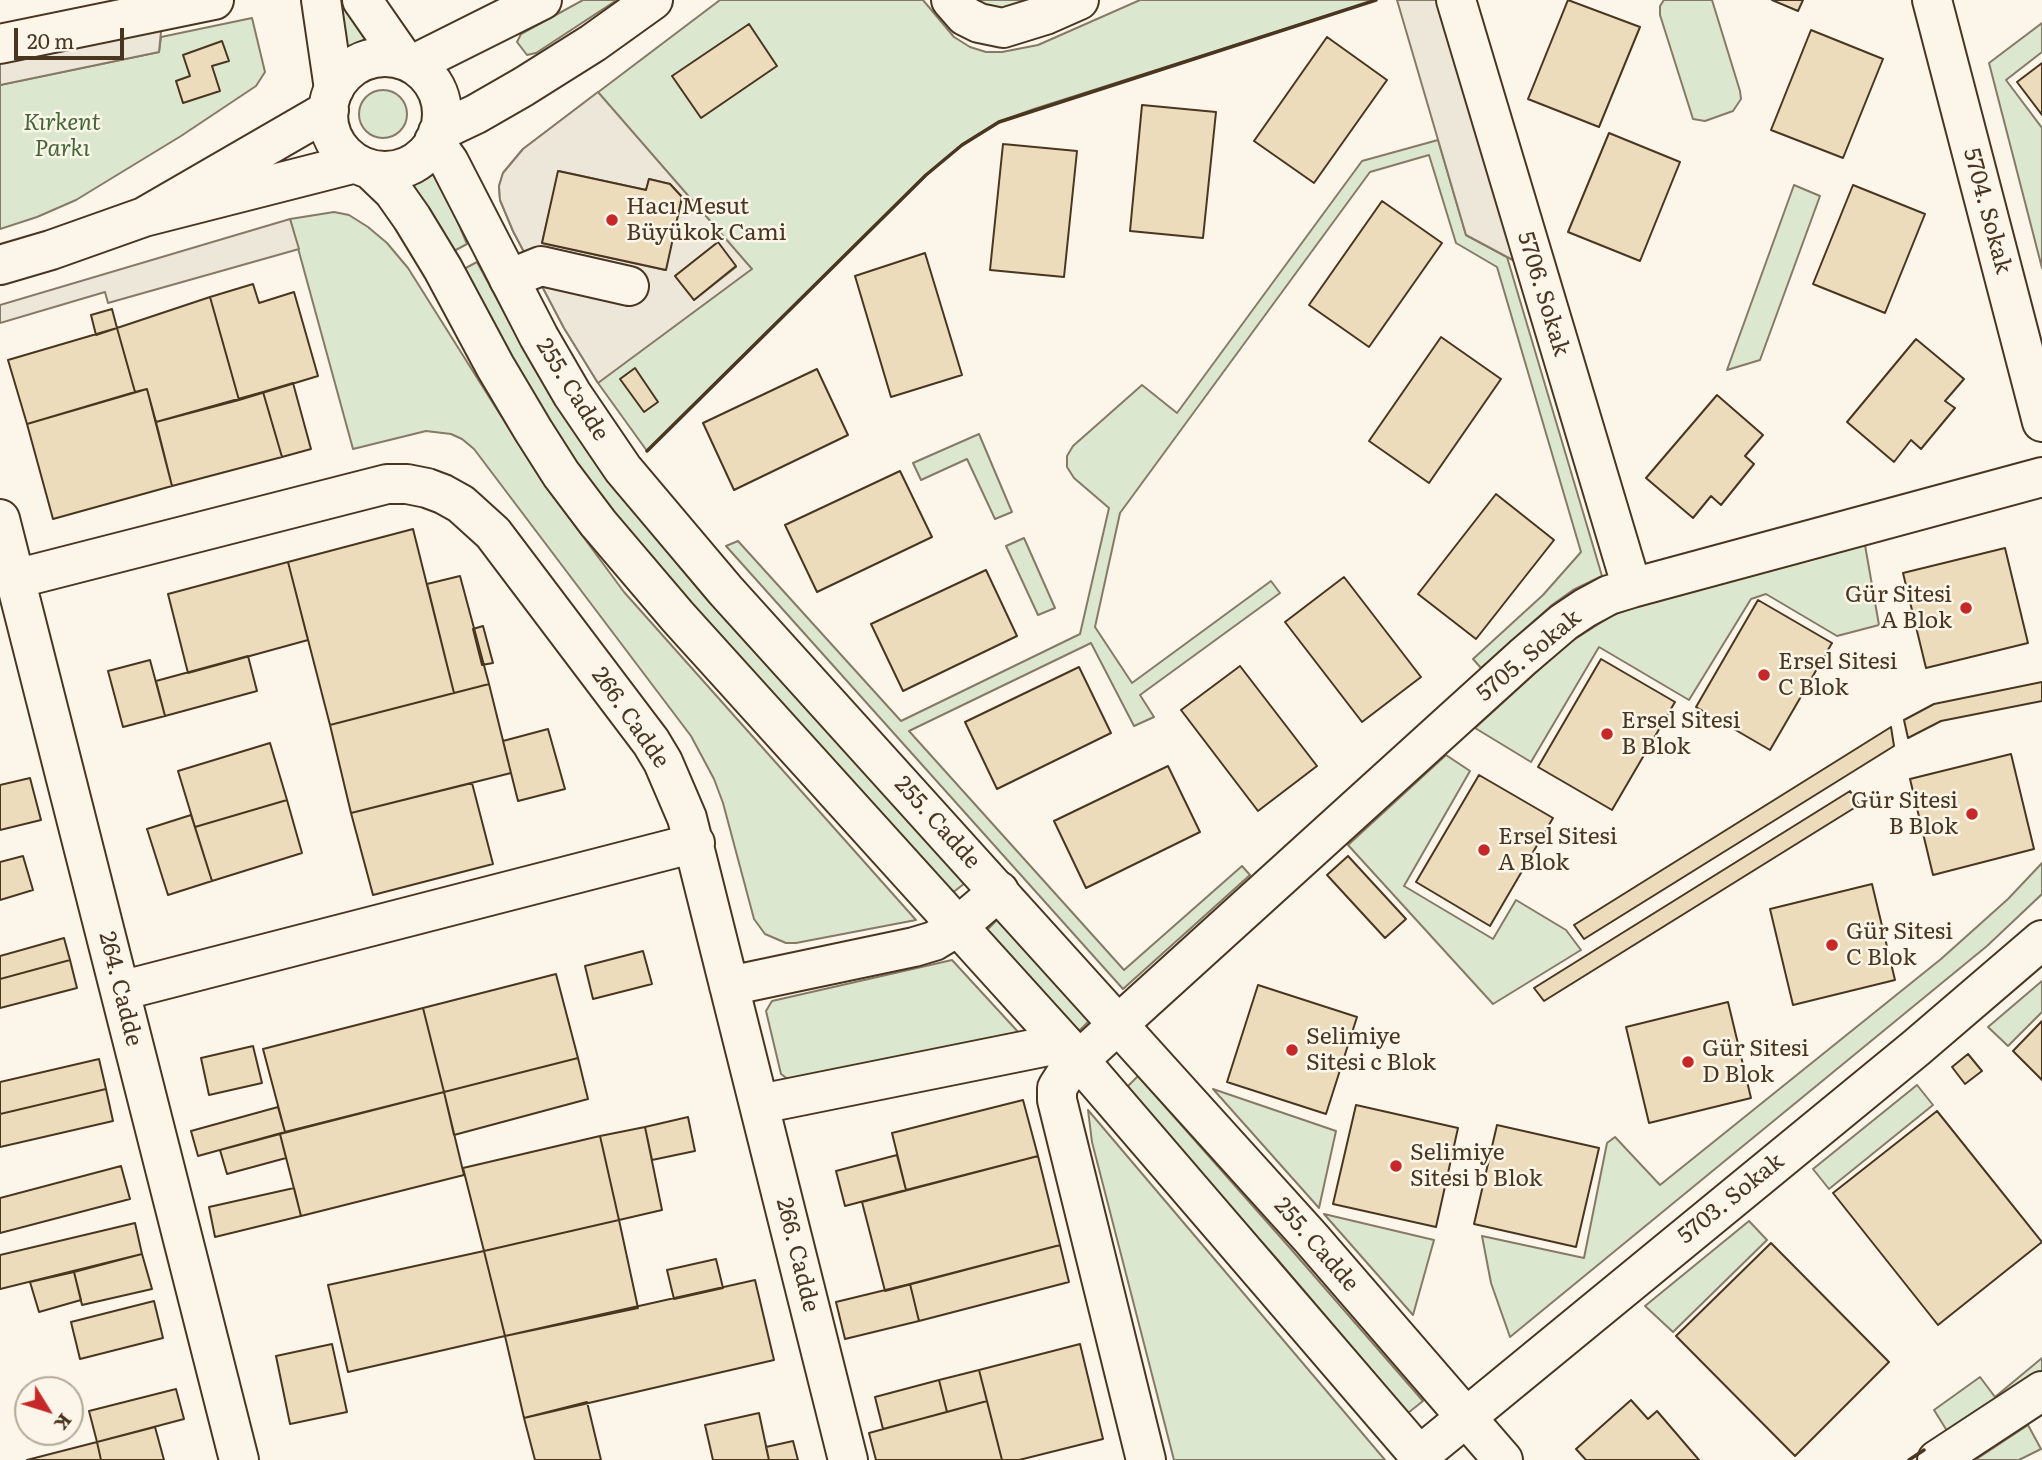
<!DOCTYPE html>
<html>
<head>
<meta charset="utf-8">
<style>
  body { margin:0 }
  #map { position:relative; width:2042px; height:1460px; overflow:hidden; background:#fbf6e9; font-family:Literata,serif }
  canvas { display:block }
  .north { position:absolute; left:14px; top:1376px; width:70px; height:70px; box-sizing:border-box; background:#fbf6e9; border:2px solid #b4a999; border-radius:50%; rotate:128deg; font-size:19px; font-weight:700; line-height:28px; text-align:center; color:#4a3520 }
  .north::after { content:''; display:block; margin:auto; width:24px; height:32px; background:#c62828; clip-path:polygon(50% 0,100% 100%,50% 72%,0 100%) }
  .scale { position:absolute; left:14px; top:28px; width:110px; height:32px; box-sizing:border-box; border:4px solid #4a3520; border-top:0; padding-left:9px; font-size:21px; line-height:24px; white-space:nowrap; color:#4a3520; -webkit-text-stroke:5px #fbf6e9; paint-order:stroke }
</style>
</head>
<body>
<div id="map">
<canvas width="2042" height="1460"></canvas>
<div class="north">K</div>
<div class="scale">20 m</div>
</div>
<script>
const c = document.querySelector('canvas').getContext('2d');
c.lineJoin = 'round';
function paint(path, color) { c.fillStyle = color; c.fill(path, 'evenodd'); }
const toPath = rows => new Path2D(rows.map(r => 'M' + r).join(''));
function strokePath(path, color, width, dash) { c.strokeStyle = color; c.lineWidth = width; c.lineCap = dash ? 'butt' : 'round'; c.setLineDash(dash || []); c.stroke(path); }
function write(font, color, halo, rows, align = 'center') {
  c.font = font + ' Literata,serif'; c.lineWidth = 5; c.setLineDash([]); c.textBaseline = 'middle'; c.strokeStyle = halo; c.fillStyle = color; for (const [text, x, y, turn = 0] of rows) {
    c.save(); c.translate(x, y); c.rotate((+turn || 0) * Math.PI / 180); c.textAlign = isNaN(turn) ? turn : align; if (halo) c.strokeText(text, 0, 0); c.fillText(text, 0, 0); c.restore();
  }
}
const green = toPath([
  [333,0,347,0,370,41,344,50,333,0],
  [583,0,617,0,536,53,527,55,517,42,521,34,583,0],
  [720,0,923,0,954,37,970,47,986,52,1002,52,1038,45,1140,0,1376,0,1034,109,998,122,962,145,926,175,647,451,598,383,564,328,513,231,500,200,499,186,503,173,523,149,720,0],
  [976,0,1035,0,1012,8,991,9,976,0],
  [1664,0,1712,0,1740,91,1741,99,1733,111,1705,121,1693,119,1660,15,1660,6,1664,0],
  [252,18,265,72,256,86,181,136,76,200,37,217,0,229,0,85,159,52,161,37,252,18],
  [2042,23,2042,52,2006,80,2042,128,2042,268,1989,63,2042,23],
  '359 114a24 24 0 1 1 48 0a24 24 0 1 1-48 0Z',
  [1438,140,1466,235,1507,257,1602,576,1573,590,1552,605,1481,668,1473,659,1543,595,1581,552,1497,267,1456,243,1429,155,1370,172,1120,513,1095,627,1132,683,1271,581,1280,593,1140,695,1154,717,1134,726,1091,643,909,731,1124,970,1242,866,1250,875,1123,989,726,546,738,541,901,721,1080,634,1109,508,1074,478,1067,467,1067,456,1073,446,1142,385,1177,413,1362,161,1438,140],
  [433,174,439,177,467,244,454,251,413,191,415,183,433,174],
  [1794,185,1820,196,1760,360,1727,370,1794,185],
  [334,212,349,215,368,227,387,243,408,268,542,481,624,592,916,920,796,943,786,943,765,934,754,919,723,803,714,779,691,736,474,449,462,439,451,434,426,431,353,449,290,219,334,212],
  [477,262,534,368,586,449,616,490,704,596,965,883,951,894,692,608,604,504,535,400,462,270,477,262],
  [979,434,1012,512,995,519,967,459,921,480,913,463,979,434],
  [1024,538,1055,608,1038,615,1006,546,1024,538],
  [1865,545,1879,625,1837,636,1766,594,1751,599,1689,700,1599,647,1531,762,1475,728,1567,644,1613,615,1636,607,1865,545],
  [1446,755,1470,771,1404,886,1493,939,1516,900,1566,930,1581,950,1493,1004,1348,845,1446,755],
  [2042,863,2042,894,1987,946,1510,1337,1491,1283,1482,1236,1584,1258,1607,1143,1615,1137,1660,1185,1941,959,2008,899,2042,863],
  [997,920,1090,1020,1079,1031,986,931,997,920],
  [952,960,1020,1034,789,1080,781,1074,766,1011,772,1001,952,960],
  [2042,981,2042,1012,2008,1046,1988,1027,2042,981],
  [1138,1076,1290,1248,1423,1401,1408,1413,1277,1259,1125,1089,1138,1076],
  [1917,1085,1933,1105,1829,1189,1813,1169,1917,1085],
  [1213,1089,1336,1131,1319,1208,1213,1089],
  [1088,1110,1385,1460,1174,1460,1092,1142,1088,1110],
  [1324,1214,1434,1240,1413,1315,1324,1214],
  [1749,1221,1767,1240,1673,1332,1645,1306,1749,1221],
  [2042,1358,2042,1374,1949,1434,1934,1410,1980,1377,1995,1397,2042,1358],
  [2028,1425,2041,1449,2019,1460,1975,1460,2028,1425]
]);
paint(green, '#dce7d0');
strokePath(green, '#887966', 2);
const parking = toPath([
  [1397,0,1456,0,1537,273,1466,235,1397,0],
  [163,11,159,52,0,85,0,44,163,11],
  [598,92,752,269,598,383,564,328,513,231,500,200,499,186,503,173,523,149,598,92],
  [559,171,646,190,649,179,670,184,682,197,665,270,542,243,559,171],
  [717,243,736,267,694,300,675,276,717,243],
  [290,219,299,249,108,303,105,292,0,323,0,305,290,219]
]);
paint(parking, '#ede7d9');
strokePath(parking, '#887966', 2);
const building = toPath([
  [1568,0,1640,27,1599,127,1528,99,1568,0],
  [1772,0,1803,0,1798,11,1772,0],
  [749,24,777,66,701,118,672,76,749,24],
  [1811,30,1883,59,1843,158,1771,130,1811,30],
  [1327,37,1387,80,1314,183,1254,141,1327,37],
  [222,41,229,61,212,66,220,91,183,103,176,81,190,76,183,55,222,41],
  [2042,63,2042,115,2017,82,2042,63],
  [1142,105,1216,112,1203,238,1130,231,1142,105],
  [1609,133,1680,162,1640,261,1568,232,1609,133],
  [1003,144,1077,151,1064,277,990,270,1003,144],
  [558,171,646,190,649,179,670,184,682,197,666,270,542,243,558,171],
  [1853,185,1925,214,1885,313,1813,284,1853,185],
  [1382,201,1442,243,1369,347,1309,305,1382,201],
  [718,242,736,266,694,300,675,276,718,242],
  [925,253,962,375,891,397,855,276,925,253],
  [253,284,259,303,294,292,318,376,239,400,210,297,253,284],
  [210,297,239,400,156,422,147,389,135,392,117,328,210,297],
  [112,309,117,328,96,335,91,315,112,309],
  [117,328,135,392,27,424,8,360,117,328],
  [1441,337,1501,379,1429,483,1369,441,1441,337],
  [1916,339,1964,379,1945,401,1955,408,1921,449,1911,440,1894,462,1847,422,1916,339],
  [635,368,658,402,644,412,620,379,635,368],
  [817,369,848,435,734,490,703,423,817,369],
  [293,383,311,449,282,457,263,392,293,383],
  [147,389,172,486,53,519,27,424,147,389],
  [263,392,282,457,172,486,156,422,263,392],
  [1717,395,1763,435,1745,456,1754,464,1721,505,1711,496,1693,518,1646,478,1717,395],
  [900,471,932,537,817,592,785,525,900,471],
  [1496,494,1554,540,1476,639,1418,594,1496,494],
  [413,529,454,693,330,725,288,562,413,529],
  [2005,548,2028,643,1926,668,1903,573,2005,548],
  [288,562,308,640,188,673,168,594,288,562],
  [986,570,1017,636,903,691,871,624,986,570],
  [460,576,489,684,454,693,427,584,460,576],
  [1344,577,1421,677,1362,722,1285,622,1344,577],
  [1758,600,1832,643,1770,750,1696,707,1758,600],
  [483,626,493,663,482,665,473,629,483,626],
  [248,656,257,691,165,716,156,681,248,656],
  [1601,659,1675,702,1612,810,1538,767,1601,659],
  [150,660,165,716,123,727,108,671,150,660],
  [1240,666,1317,766,1258,811,1181,710,1240,666],
  [1079,667,1111,733,997,789,965,722,1079,667],
  [2042,682,2042,701,1941,721,1908,738,1904,720,1934,704,2042,682],
  [489,684,511,773,351,813,330,725,489,684],
  [1891,727,1894,746,1584,939,1574,925,1891,727],
  [548,729,565,789,518,801,503,741,548,729],
  [270,743,287,800,195,827,178,771,270,743],
  [2011,754,2034,849,1933,875,1910,779,2011,754],
  [1168,766,1200,832,1086,888,1054,821,1168,766],
  [1479,775,1553,818,1490,926,1416,882,1479,775],
  [30,778,41,820,0,830,0,785,30,778],
  [472,783,493,864,373,895,351,813,472,783],
  [1850,791,1859,805,1544,1001,1534,988,1850,791],
  [287,800,302,853,212,881,195,827,287,800],
  [191,815,212,881,168,895,147,829,191,815],
  [23,856,33,890,0,900,0,862,23,856],
  [1348,856,1406,919,1385,938,1327,875,1348,856],
  [1872,884,1895,980,1793,1005,1770,909,1872,884],
  [64,938,70,960,0,979,0,956,64,938],
  [643,951,652,984,593,999,585,966,643,951],
  [70,960,77,988,0,1008,0,979,70,960],
  [556,974,578,1058,444,1092,423,1008,556,974],
  [1258,985,1357,1017,1326,1114,1227,1082,1258,985],
  [1728,1002,1751,1098,1649,1123,1626,1027,1728,1002],
  [423,1008,444,1092,285,1132,263,1049,423,1008],
  [2042,1021,2042,1080,2013,1051,2042,1021],
  [253,1046,262,1083,209,1095,201,1058,253,1046],
  [1968,1054,1982,1071,1965,1084,1952,1067,1968,1054],
  [578,1058,588,1099,454,1135,444,1092,578,1058],
  [99,1059,106,1089,0,1114,0,1082,99,1059],
  [106,1089,113,1121,0,1147,0,1114,106,1089],
  [444,1092,464,1175,301,1216,280,1134,444,1092],
  [1023,1100,1038,1156,906,1190,892,1133,1023,1100],
  [1356,1105,1458,1128,1436,1227,1333,1204,1356,1105],
  [278,1107,285,1132,198,1156,191,1131,278,1107],
  [1937,1111,2042,1242,1938,1325,1833,1193,1937,1111],
  [688,1117,695,1151,652,1160,645,1127,688,1117],
  [1497,1125,1599,1148,1576,1247,1474,1224,1497,1125],
  [645,1127,662,1210,619,1220,600,1136,645,1127],
  [280,1134,286,1158,227,1174,220,1150,280,1134],
  [600,1136,619,1220,484,1251,463,1168,600,1136],
  [897,1155,906,1190,845,1206,836,1171,897,1155],
  [1038,1156,1060,1245,885,1291,862,1202,1038,1156],
  [121,1166,130,1199,0,1233,0,1198,121,1166],
  [294,1188,301,1216,215,1237,209,1207,294,1188],
  [619,1220,638,1308,505,1336,484,1251,619,1220],
  [135,1223,142,1254,0,1289,0,1255,135,1223],
  [1771,1243,1889,1362,1795,1456,1676,1336,1771,1243],
  [1060,1245,1069,1282,919,1321,910,1284,1060,1245],
  [484,1251,505,1336,348,1372,328,1285,484,1251],
  [142,1254,152,1289,82,1305,74,1272,142,1254],
  [716,1259,723,1288,674,1299,667,1270,716,1259],
  [74,1272,81,1300,39,1312,30,1282,74,1272],
  [755,1280,774,1360,524,1418,505,1336,755,1280],
  [910,1284,919,1321,845,1339,836,1302,910,1284],
  [154,1301,163,1338,80,1359,71,1322,154,1301],
  [332,1344,347,1412,290,1424,276,1356,332,1344],
  [1080,1344,1103,1439,1019,1460,1002,1460,979,1370,1080,1344],
  [979,1370,987,1401,947,1412,939,1380,979,1370],
  [939,1380,947,1412,883,1429,875,1397,939,1380],
  [176,1389,184,1419,97,1442,89,1411,176,1389],
  [1631,1400,1648,1419,1657,1411,1699,1460,1586,1460,1576,1449,1631,1400],
  [987,1401,1002,1460,876,1460,869,1433,987,1401],
  [587,1402,601,1460,535,1460,524,1418,587,1402],
  [759,1413,769,1460,713,1460,705,1425,759,1413],
  [155,1427,164,1460,101,1460,97,1442,155,1427],
  [793,1441,798,1460,769,1460,766,1447,793,1441],
  [97,1442,101,1460,27,1460,97,1442]
]);
paint(building, '#ecdcbc');
strokePath(building, '#4a3520', 2);
const minor = toPath([
  [321,0,334,89],
  [362,0,403,59],
  [951,0,965,16,979,23,1003,28,1045,15,1079,0],
  [1456,0,1632,588],
  [1932,0,2042,422],
  [0,44,214,0],
  [509,279,541,266,629,286],
  [0,519,239,1460],
  [15,579,387,484,407,484,427,488,443,494,461,504,493,533,651,742,663,762,687,818,848,1460],
  [729,986,914,947,934,941,957,927,999,891],
  [120,991,695,843],
  [760,1104,1063,1043],
  [1419,1456,1916,1048,2042,940],
  [1146,1460,1057,1100,1057,1088,1069,1069,1523,657,1564,622,1585,608,1609,595,1632,588,2042,477],
  [1937,1460,2042,1391]
]);
const major = toPath([
  '328 114a57 57 0 1 1 114 0a57 57 0 1 1-114 0Z',
  [414,64,542,0],
  [329,110,144,217,356,163],
  [438,132,476,114,523,87,593,43,653,0],
  [434,141,449,162,539,337,572,394,623,469,726,591,1311,1238,1503,1460],
  [370,169,393,191,412,218,443,269,495,366,533,430,561,474,598,523,678,617,1079,1060,1423,1460],
  [0,265,51,250,144,217]
]);
strokePath(minor, '#4a3520', 42);
strokePath(major, '#4a3520', 42);
strokePath(minor, '#fbf6e9', 38);
strokePath(major, '#fbf6e9', 38);
strokePath(toPath([
  [647,451,926,175,962,145,999,122,1376,0],
  [1909,1460,1924,1450]
]), '#4a3520', 3.5);
for (const [x, y, r, color] of [
  [612,220,7,"#c62828"],
  [1966,608,7,"#c62828"],
  [1764,675,7,"#c62828"],
  [1607,734,7,"#c62828"],
  [1972,814,7,"#c62828"],
  [1484,850,7,"#c62828"],
  [1832,945,7,"#c62828"],
  [1292,1050,7,"#c62828"],
  [1688,1062,7,"#c62828"],
  [1396,1166,7,"#c62828"]
]) { const dot = new Path2D(); dot.arc(x, y, r, 0, 2 * Math.PI); c.fillStyle = color; c.fill(dot); strokePath(dot, '#fbf6e9', 2.5); }
write('italic 23px', '#436837', '#fbf6e9', [
  ["Kırkent",62,123],
  ["Parkı",62,149]
]);
write('23px', '#4a3520', '#fbf6e9', [
  ["Hacı Mesut",626,207],
  ["Büyükok Cami",626,233],
  ["Gür Sitesi",1952,595,"right"],
  ["A Blok",1952,621,"right"],
  ["Ersel Sitesi",1778,662],
  ["C Blok",1778,688],
  ["Ersel Sitesi",1621,721],
  ["B Blok",1621,747],
  ["Gür Sitesi",1958,801,"right"],
  ["B Blok",1958,827,"right"],
  ["Ersel Sitesi",1498,837],
  ["A Blok",1498,863],
  ["Gür Sitesi",1846,932],
  ["C Blok",1846,958],
  ["Selimiye",1306,1037],
  ["Sitesi c Blok",1306,1063],
  ["Gür Sitesi",1702,1049],
  ["D Blok",1702,1075],
  ["Selimiye",1410,1153],
  ["Sitesi b Blok",1410,1179]
], 'left');
write('23px', '#4a3520', '#fbf6e9', [
  ["5704. Sokak",1987,211,75],
  ["5706. Sokak",1543,294,73],
  ["255. Cadde",572,390,58],
  ["5705. Sokak",1529,656,-40],
  ["266. Cadde",630,718,55],
  ["255. Cadde",937,823,48],
  ["264. Cadde",120,989,76],
  ["5703. Sokak",1731,1199,-39],
  ["255. Cadde",1316,1245,49],
  ["266. Cadde",797,1255,76]
]);
</script>
</body>
</html>
